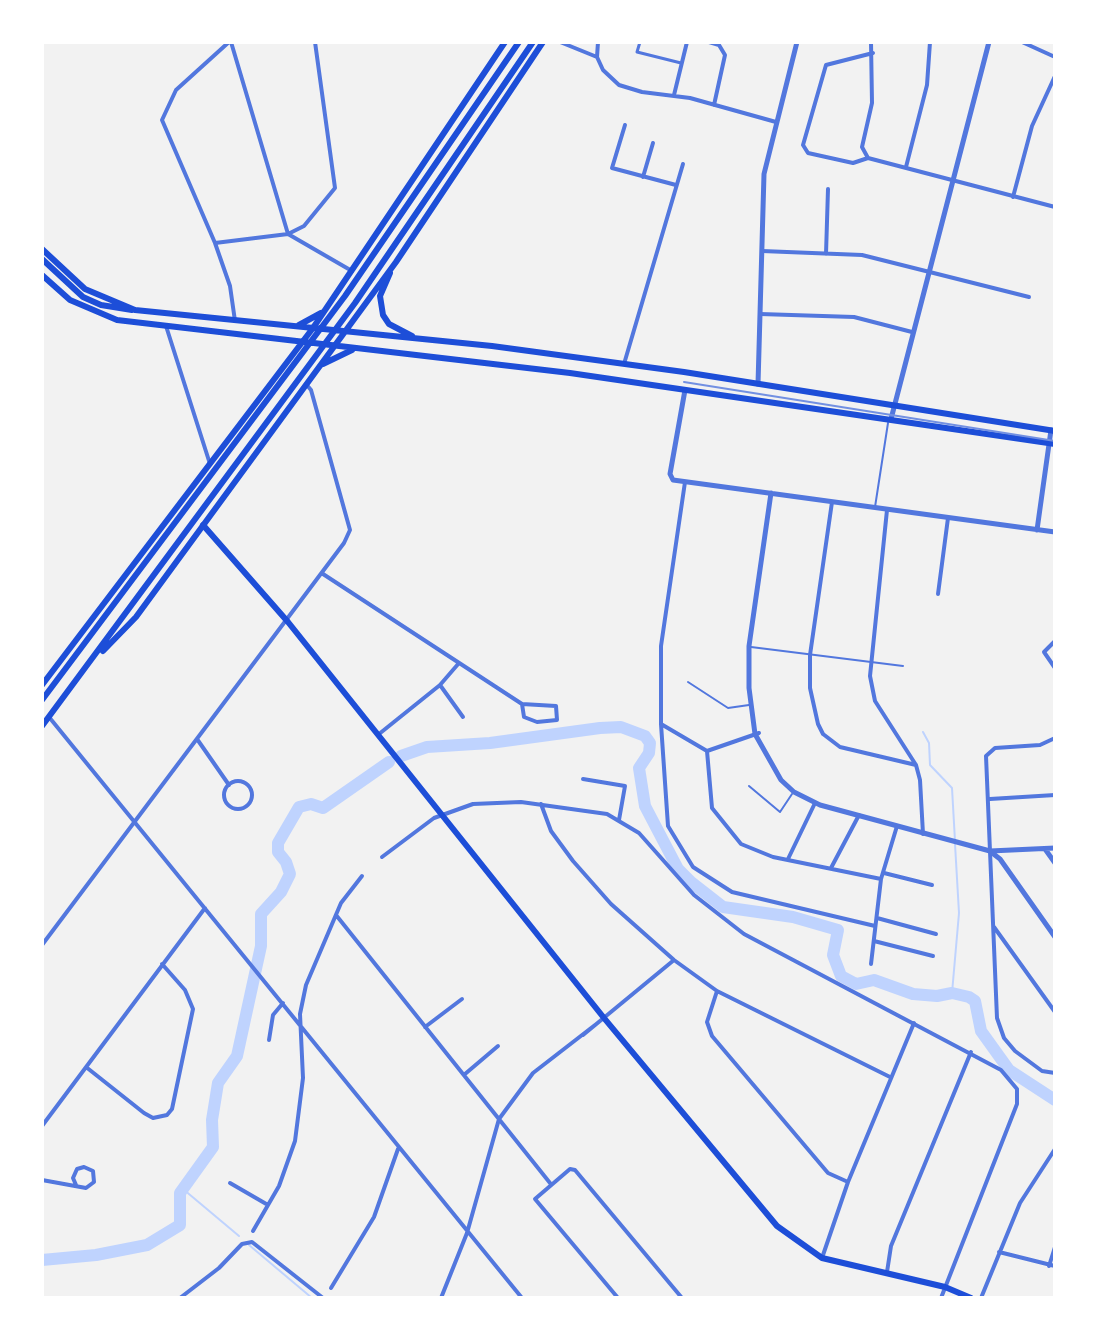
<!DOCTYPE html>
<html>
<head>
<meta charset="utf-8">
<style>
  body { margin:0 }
  #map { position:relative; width:1097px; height:1340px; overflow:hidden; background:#f2f2f2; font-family:Helvetica,sans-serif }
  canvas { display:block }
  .frame { position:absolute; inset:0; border:44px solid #fff; pointer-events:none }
</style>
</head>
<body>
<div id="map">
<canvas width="1097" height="1340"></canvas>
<div class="frame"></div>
</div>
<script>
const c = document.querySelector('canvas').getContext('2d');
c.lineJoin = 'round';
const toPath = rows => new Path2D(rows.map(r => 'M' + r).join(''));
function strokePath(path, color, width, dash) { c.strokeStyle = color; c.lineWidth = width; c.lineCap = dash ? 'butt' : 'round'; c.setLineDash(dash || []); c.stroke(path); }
strokePath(toPath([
  [923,732,929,743,930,765,952,788,955,841],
  [952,993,959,913,955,844],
  [183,1189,239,1236],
  [249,1245,312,1298]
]), '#bfd3fe', 2);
strokePath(toPath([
  [401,756,427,747,490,743,600,728,621,727,645,736,650,743,649,753,639,768,645,806,678,869,691,882,723,907,793,917,838,930,833,955,841,976,856,984,874,980,913,994,937,996,952,993,969,997,975,1001,981,1031,1009,1070,1055,1100],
  [42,1260,96,1255,147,1245,180,1225,180,1193,213,1147,212,1120,218,1083,237,1056,261,946,261,914,281,892,290,874,286,862,278,852,278,843,299,807,311,804,323,808,389,762]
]), '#bfd3fe', 12);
strokePath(toPath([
  [875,507,888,423],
  [751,647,903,666],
  [688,682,728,708,749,705],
  [749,786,780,812,792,794]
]), '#5277de', 2);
strokePath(toPath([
  [640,42,637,52,681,63]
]), '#5277de', 3);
strokePath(toPath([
  [229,42,176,90,162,120,215,243,230,286,235,321],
  [231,42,288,234,352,271],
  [560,42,597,57],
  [598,42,597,57,603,70,619,85,642,92,690,98,776,122],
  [709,42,719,45,725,55,714,105],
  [1022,42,1055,57],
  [674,95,687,42],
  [625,125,612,168,676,185],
  [868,158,853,163,808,153,803,145,826,65,873,53],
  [868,158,1055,207],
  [868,158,862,147,872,103,871,42],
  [906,167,927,85,930,42],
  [643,177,653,143],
  [1013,197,1032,126,1055,76],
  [215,243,288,234,304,226,335,188,315,42],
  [762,251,862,255,1029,297],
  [826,254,828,189],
  [760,314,854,317,912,332],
  [166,326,210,464],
  [624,364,683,164],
  [685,482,661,646,661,724,668,826,693,867,732,892,875,926],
  [832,502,810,655,810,688,818,724,823,734,840,747,916,765],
  [887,510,870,676,875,701,916,765,920,780,923,834],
  [323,574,522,704,524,717,537,722,557,720,556,706,522,704],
  [938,594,948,518],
  [1055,641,1044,652,1055,668],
  [440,685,463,717],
  [49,717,522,1298],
  [661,724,707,751],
  [379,734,440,685,459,663],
  [1055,738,1040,745,995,748,986,756,997,1018,1004,1038,1015,1051,1042,1071,1055,1073],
  [197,739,229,785],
  [707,751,712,808,741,844,773,857,881,879],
  [707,751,759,733],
  [583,779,625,786,619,820],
  '224 795a14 14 0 1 1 28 0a14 14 0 1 1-28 0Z',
  [990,799,1055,795],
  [541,804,551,831,573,861,611,904,674,960,717,991,890,1077],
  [382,857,434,818,473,804,521,802,607,814,639,833,694,895,744,934,1001,1070,1017,1089,1017,1104,941,1298],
  [788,859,815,803],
  [831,868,859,815],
  [884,873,932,885],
  [336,915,550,1183],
  [877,918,936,934],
  [994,927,1055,1012],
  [874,941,933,956],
  [42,945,344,543,350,530,311,390,306,384],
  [871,964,881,879,897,826],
  [717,991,707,1022,712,1036,828,1173,848,1182],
  [425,1027,462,999],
  [583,1035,674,960],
  [269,1040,273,1015,283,1003],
  [86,1067,144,1113,153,1118,167,1115,172,1109,193,1009,185,990,162,964],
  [465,1074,498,1046],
  [42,1126,205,908],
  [42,1180,86,1188,94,1182,93,1171,84,1167,77,1169,73,1178,76,1185],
  [230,1183,268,1205],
  [253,1231,279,1186,295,1141,303,1078,300,1014,306,985,341,903,362,876],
  [999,1252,1055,1266],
  [822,1258,848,1182,914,1023],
  [1049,1266,1055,1247],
  [887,1272,891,1246,971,1052],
  [331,1288,374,1217,398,1149],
  [180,1298,219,1268,242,1244,252,1242,323,1298],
  [441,1298,467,1233,499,1119,533,1073,595,1025],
  [618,1298,535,1199,570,1169,575,1170,682,1298],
  [981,1298,1020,1203,1055,1149]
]), '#5277de', 4);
strokePath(toPath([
  [758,384,764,174,797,42],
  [685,390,670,474,673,480,1055,532],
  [891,419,989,42],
  [771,493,749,646,749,688,755,734,781,780,794,792,820,805,990,851,1055,848],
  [1037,530,1051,430],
  [1045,849,1055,863],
  [991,852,1000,859,1055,937]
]), '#5277de', 5);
strokePath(toPath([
  [203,525,288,622,604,1018,777,1226,822,1258,945,1287,971,1298]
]), '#1d4ed8', 6);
strokePath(toPath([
  [42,249,85,289,135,310,492,346,684,372,1055,431],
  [42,259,83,297,101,305,132,310],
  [390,273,380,296,383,315,389,324,412,336],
  [42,275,70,300,117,320,570,373,1055,444],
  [299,325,321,313],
  [323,364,352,350],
  [103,651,136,617,396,262,543,42],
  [42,685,313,328,505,42],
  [42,700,345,296,519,42],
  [42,726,355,303,533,42]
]), '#1d4ed8', 6);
strokePath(toPath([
  [684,382,1055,441]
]), '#7290e2', 2);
</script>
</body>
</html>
